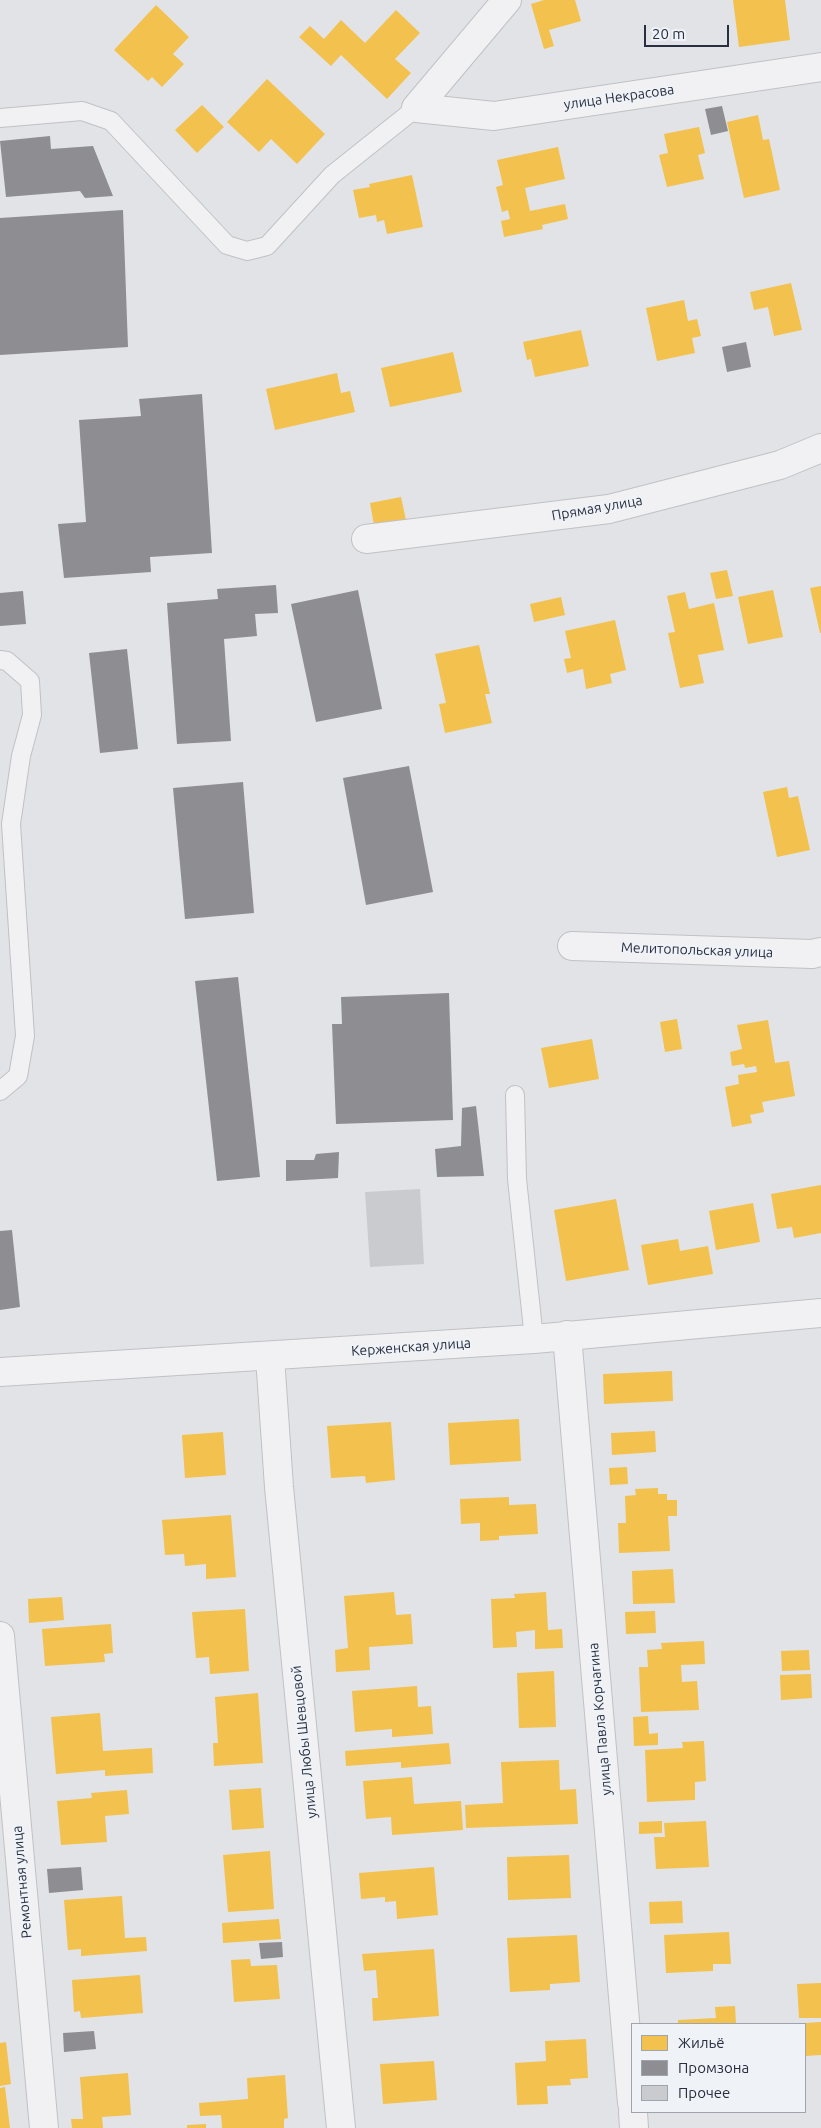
<!DOCTYPE html>
<html>
<head>
<meta charset="utf-8">
<style>
  body { margin:0 }
  #map { position:relative; width:821px; height:2128px; overflow:hidden; background:#e2e3e7; font-family:Ubuntu,sans-serif }
  canvas { display:block }
  .legend { position:absolute; left:631px; top:2023px; width:175px; height:90px; box-sizing:border-box; background:#eff2f6; border:1px solid #9fa4ad; margin:0; padding:6px 9px; list-style:none; font-size:15px; color:#282f40 }
  .legend li { display:flex; align-items:center; gap:10px; height:25px }
  .legend b { width:25px; border:1px solid #9fa4ad }
  .scale { position:absolute; left:644px; top:25px; width:85px; height:22px; box-sizing:border-box; border:2px solid #282f40; border-top:0; padding-left:6px; font-size:15px; line-height:18px; white-space:nowrap; color:#282f40; -webkit-text-stroke:4px #eff2f6; paint-order:stroke }
</style>
</head>
<body>
<div id="map">
<canvas width="821" height="2128"></canvas>
<ul class="legend">
<li><b style="height:14px;background:#f2c14e"></b>Жильё</li>
<li><b style="height:14px;background:#8d8d92"></b>Промзона</li>
<li><b style="height:14px;background:#cacbcf"></b>Прочее</li>
</ul>
<div class="scale">20 m</div>
</div>
<script>
const c = document.querySelector('canvas').getContext('2d');
c.lineJoin = 'round';
function paint(path, color) { c.fillStyle = color; c.fill(path, 'evenodd'); }
const toPath = rows => new Path2D(rows.map(r => 'M' + r).join(''));
function strokePath(path, color, width, dash) { c.strokeStyle = color; c.lineWidth = width; c.lineCap = dash ? 'butt' : 'round'; c.setLineDash(dash || []); c.stroke(path); }
function write(font, color, halo, rows, align = 'center') {
  c.font = font + ' Ubuntu,sans-serif'; c.lineWidth = 5; c.setLineDash([]); c.textBaseline = 'middle'; c.strokeStyle = halo; c.fillStyle = color; for (const [text, x, y, turn = 0] of rows) {
    c.save(); c.translate(x, y); c.rotate((+turn || 0) * Math.PI / 180); c.textAlign = isNaN(turn) ? turn : align; if (halo) c.strokeText(text, 0, 0); c.fillText(text, 0, 0); c.restore();
  }
}
paint(toPath([
  [544,0,575,0,581,21,549,30,554,46,544,49,531,4],
  [733,0,785,0,790,40,739,47],
  [156,5,189,37,173,54,184,64,162,87,152,77,148,81,114,50],
  [396,10,420,33,395,59,411,73,387,99,341,55,331,66,299,37,310,26,324,39,341,20,365,43],
  [267,79,325,134,297,164,271,139,259,152,227,122],
  [202,105,224,127,197,153,175,130],
  [758,115,763,140,769,139,780,190,744,198,727,122],
  [699,127,705,153,698,155,704,179,667,187,659,155,668,153,664,134],
  [558,147,565,179,525,188,530,211,565,204,568,219,542,225,543,229,504,237,501,221,510,219,508,210,502,212,496,187,503,185,497,160],
  [412,175,423,227,387,234,384,220,377,222,376,215,359,218,353,190,370,187,369,184],
  [791,283,802,330,774,336,768,307,754,310,750,292],
  [684,300,688,321,697,319,701,336,692,338,695,353,657,361,646,308],
  [581,330,589,366,535,377,531,359,527,360,523,342],
  [453,352,462,392,390,407,381,368],
  [337,373,341,393,350,391,355,412,275,430,266,389],
  [401,497,407,525,375,531,370,503],
  [727,570,733,596,716,599,710,573],
  [821,586,821,633,820,633,810,588],
  [773,590,783,637,748,644,738,597],
  [685,592,689,609,714,603,724,650,698,655,704,683,680,688,668,633,675,632,667,596],
  [561,597,565,615,534,622,530,604],
  [615,620,626,670,610,674,612,683,586,689,583,669,567,673,564,659,571,658,565,631],
  [479,645,490,694,485,694,492,723,445,733,439,704,446,703,435,654],
  [787,787,789,798,798,796,810,850,777,857,763,792],
  [677,1019,682,1049,665,1052,660,1022],
  [768,1020,775,1063,789,1061,795,1096,762,1102,764,1112,750,1115,752,1123,732,1127,725,1087,739,1084,738,1075,757,1072,756,1066,745,1068,744,1064,732,1066,730,1052,742,1049,737,1025],
  [592,1039,599,1079,549,1088,541,1048],
  [821,1185,821,1233,794,1238,792,1227,777,1229,771,1194],
  [616,1199,629,1270,566,1281,554,1210],
  [753,1203,760,1242,716,1250,709,1211],
  [678,1239,680,1251,708,1246,713,1274,648,1285,641,1245],
  [672,1371,673,1401,604,1404,603,1374],
  [519,1419,521,1461,450,1465,448,1423],
  [391,1422,395,1480,366,1483,365,1476,331,1478,327,1426],
  [655,1431,656,1452,612,1455,611,1433],
  [223,1432,226,1475,185,1478,182,1435],
  [627,1467,628,1484,610,1485,609,1468],
  [658,1488,658,1494,667,1494,667,1500,677,1500,677,1516,668,1516,670,1551,619,1553,618,1523,626,1523,625,1496,636,1495,635,1489],
  [509,1497,509,1505,536,1504,538,1534,499,1536,499,1540,480,1541,480,1523,461,1524,460,1499],
  [231,1515,236,1577,206,1579,206,1564,185,1566,184,1554,165,1555,162,1520],
  [673,1569,675,1603,633,1604,632,1571],
  [394,1592,396,1615,411,1614,413,1644,369,1647,370,1670,336,1672,335,1650,348,1648,344,1596],
  [546,1592,548,1630,562,1629,563,1648,535,1649,535,1630,516,1632,517,1647,493,1648,491,1599,515,1598,514,1594],
  [62,1597,64,1620,29,1623,28,1599],
  [245,1609,249,1671,210,1674,209,1657,196,1658,192,1612],
  [655,1611,656,1633,626,1634,625,1612],
  [111,1624,113,1653,104,1654,105,1662,45,1666,42,1629],
  [704,1641,705,1664,681,1665,682,1682,697,1681,699,1710,641,1712,639,1667,648,1667,647,1650,662,1649,661,1643],
  [809,1650,810,1670,782,1671,781,1651],
  [554,1671,556,1727,519,1728,517,1673],
  [811,1674,812,1698,781,1700,780,1675],
  [417,1686,418,1707,431,1706,433,1734,392,1737,392,1729,355,1732,352,1691],
  [258,1693,263,1763,214,1766,213,1743,218,1743,215,1697],
  [100,1713,103,1751,152,1748,153,1773,105,1776,105,1770,56,1774,51,1717],
  [648,1716,649,1734,658,1733,658,1745,634,1746,633,1717],
  [704,1741,706,1781,695,1782,695,1800,647,1802,645,1750,683,1748,682,1742],
  [449,1743,451,1764,401,1768,401,1762,346,1766,345,1751],
  [559,1760,560,1790,576,1789,578,1824,466,1828,465,1805,503,1803,501,1762],
  [412,1777,414,1804,461,1801,463,1830,392,1835,391,1817,366,1819,363,1781],
  [261,1788,264,1828,232,1830,229,1790],
  [127,1790,129,1814,105,1816,107,1842,61,1845,57,1801,92,1798,91,1793],
  [662,1821,662,1833,639,1834,639,1822],
  [706,1821,709,1867,656,1869,654,1837,665,1837,664,1823],
  [270,1851,274,1909,228,1912,223,1855],
  [569,1855,571,1898,508,1900,507,1857],
  [434,1867,438,1915,397,1919,396,1901,385,1902,385,1897,361,1899,359,1873],
  [122,1896,125,1938,146,1937,147,1951,81,1956,81,1949,68,1950,64,1900],
  [682,1901,683,1923,650,1924,649,1902],
  [279,1919,281,1939,223,1943,222,1923],
  [729,1932,731,1964,713,1964,713,1971,666,1973,664,1935],
  [577,1935,580,1982,550,1984,550,1990,510,1992,507,1938],
  [434,1949,439,2016,373,2021,372,1998,378,1998,376,1970,364,1971,362,1954],
  [250,1959,251,1966,277,1965,280,1999,234,2002,231,1960],
  [140,1975,143,2013,81,2018,80,2011,74,2012,72,1980],
  [821,1983,821,2018,799,2018,797,1984],
  [735,2006,736,2024,678,2024,678,2020,716,2018,715,2007],
  [821,2022,821,2055,805,2056,805,2023],
  [586,2039,588,2078,570,2079,571,2085,547,2086,548,2104,517,2105,515,2063,546,2061,545,2041],
  [6,2042,11,2084,0,2086,0,2043],
  [434,2061,437,2100,383,2104,380,2064],
  [128,2073,131,2115,102,2117,103,2128,72,2128,71,2119,83,2119,80,2077],
  [285,2075,288,2118,284,2119,284,2128,222,2128,221,2115,200,2116,199,2103,248,2099,247,2078],
  [5,2087,10,2128,0,2128,0,2088],
  [206,2124,206,2128,187,2128,187,2125]
]), '#f2c14e');
paint(toPath([
  [722,106,728,131,711,135,705,109],
  [50,136,51,149,93,146,113,196,85,198,80,191,6,197,0,141],
  [123,210,128,347,0,355,0,218],
  [746,342,751,367,727,372,722,347],
  [202,394,212,553,150,557,151,572,64,578,58,524,86,522,79,420,141,416,139,399],
  [276,585,278,613,255,614,257,636,224,639,231,741,177,744,167,603,218,599,217,589],
  [358,590,382,709,316,722,291,604],
  [23,591,26,624,0,626,0,593],
  [127,649,138,749,100,753,89,653],
  [409,766,433,892,366,905,343,778],
  [243,782,254,913,185,919,173,788],
  [238,977,260,1177,217,1181,195,981],
  [449,993,453,1120,336,1124,332,1024,342,1024,341,997],
  [476,1106,484,1176,437,1177,435,1149,461,1146,462,1108],
  [339,1152,338,1178,286,1181,286,1160,314,1160,316,1154],
  [12,1230,20,1307,0,1310,0,1231],
  [81,1867,83,1890,49,1893,47,1869],
  [282,1942,283,1957,261,1959,259,1943],
  [94,2031,96,2049,64,2052,63,2033]
]), '#8d8d92');
paint(toPath([
  [420,1189,424,1264,370,1267,365,1192]
]), '#cacbcf');
const lane = toPath([
  [0,118,82,111,111,121,227,245,247,251,267,246,332,175,416,108],
  [0,660,7,661,30,681,32,715,21,756,11,824,25,1036,18,1076,0,1091],
  [515,1095,517,1179,534,1339]
]);
const street = toPath([
  [416,108,494,116,821,67],
  [416,108,507,0],
  [366,539,609,509,780,465,821,448],
  [572,946,812,954,821,952],
  [567,1335,632,2103],
  [270,1357,279,1487,341,2128],
  [0,1372,534,1339,821,1313],
  [0,1636,44,2128],
  [633,2112,634,2128]
]);
strokePath(lane, '#c0c1c5', 20);
strokePath(street, '#c0c1c5', 30);
strokePath(lane, '#f1f1f3', 18);
strokePath(street, '#f1f1f3', 28);
write('14px', '#282f40', '#eff2f6', [
  ["улица Некрасова",619,97,-8],
  ["Прямая улица",597,508,-10],
  ["Мелитопольская улица",697,950,2],
  ["Керженская улица",411,1347,-4],
  ["улица Павла Корчагина",600,1719,-95],
  ["улица Любы Шевцовой",304,1742,-96],
  ["Ремонтная улица",22,1882,-95]
]);
</script>
</body>
</html>
